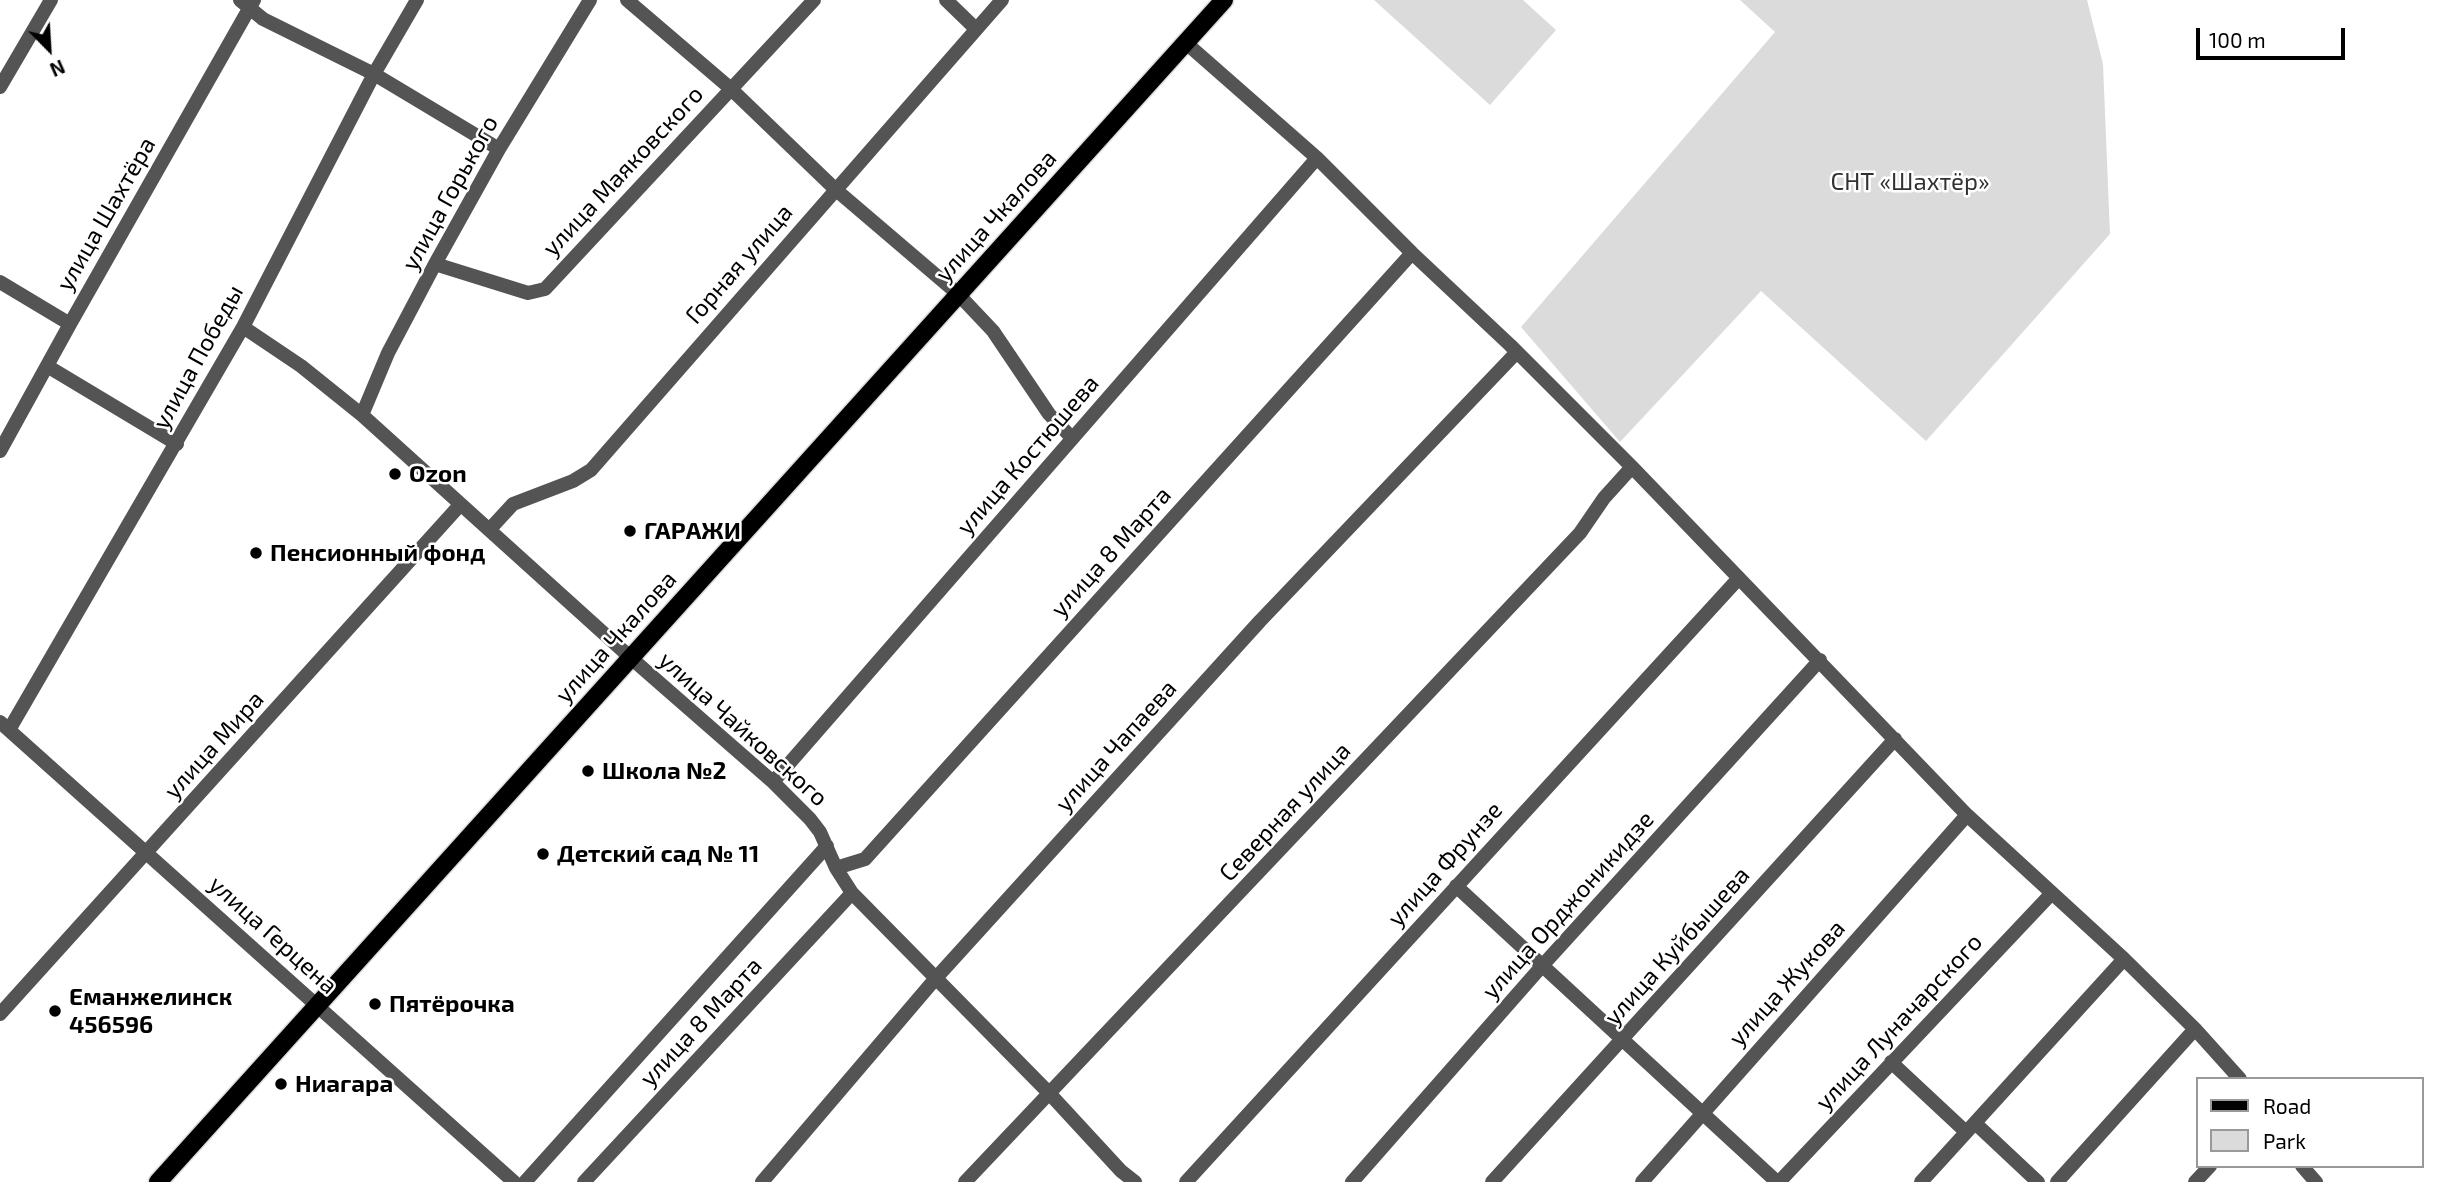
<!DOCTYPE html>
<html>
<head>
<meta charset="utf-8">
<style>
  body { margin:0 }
  #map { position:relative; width:2438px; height:1182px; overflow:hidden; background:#fff; font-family:"Exo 2",sans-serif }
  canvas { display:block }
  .legend { position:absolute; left:2196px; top:1077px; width:228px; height:91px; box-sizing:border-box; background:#fff; border:2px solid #999; margin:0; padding:9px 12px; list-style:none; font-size:21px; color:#000 }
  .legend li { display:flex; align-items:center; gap:14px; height:35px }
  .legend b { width:35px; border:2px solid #999 }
  .north { position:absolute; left:14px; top:14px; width:70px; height:70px; -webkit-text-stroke:5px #fff; paint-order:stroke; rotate:156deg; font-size:19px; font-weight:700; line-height:28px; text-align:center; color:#000 }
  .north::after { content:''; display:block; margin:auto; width:24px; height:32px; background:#000; clip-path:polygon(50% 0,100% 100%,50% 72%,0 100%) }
  .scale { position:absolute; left:2196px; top:28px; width:149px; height:32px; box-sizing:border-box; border:4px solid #000; border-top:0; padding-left:9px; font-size:21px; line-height:24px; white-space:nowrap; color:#000; -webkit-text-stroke:5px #fff; paint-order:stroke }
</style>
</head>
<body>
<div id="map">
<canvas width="2438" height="1182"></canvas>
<ul class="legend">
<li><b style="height:9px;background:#000"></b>Road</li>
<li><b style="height:19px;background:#dbdbdb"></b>Park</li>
</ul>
<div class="north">N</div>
<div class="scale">100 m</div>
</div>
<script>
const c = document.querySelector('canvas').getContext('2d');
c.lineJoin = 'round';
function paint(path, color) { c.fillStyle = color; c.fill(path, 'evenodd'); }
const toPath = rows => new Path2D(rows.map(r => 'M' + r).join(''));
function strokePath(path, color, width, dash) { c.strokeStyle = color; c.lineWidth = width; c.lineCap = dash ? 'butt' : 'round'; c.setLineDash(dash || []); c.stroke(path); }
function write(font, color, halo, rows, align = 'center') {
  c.font = font + ' "Exo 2",sans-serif'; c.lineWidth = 5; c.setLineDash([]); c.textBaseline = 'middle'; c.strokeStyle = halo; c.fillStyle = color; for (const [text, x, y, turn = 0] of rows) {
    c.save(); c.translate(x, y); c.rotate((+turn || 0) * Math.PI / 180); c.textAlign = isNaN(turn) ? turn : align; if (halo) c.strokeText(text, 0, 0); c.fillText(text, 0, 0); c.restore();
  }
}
paint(toPath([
  [1374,0,1523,0,1556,30,1490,105],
  [1740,0,2087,0,2103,64,2110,234,1926,441,1761,291,1620,442,1521,327,1775,32]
]), '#dbdbdb');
const major = toPath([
  [158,1182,1224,0]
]);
strokePath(major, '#dbdbdb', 21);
strokePath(toPath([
  [240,0,263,19,374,74,499,149],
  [627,0,730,88,835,189,958,294,993,331,1049,414,1072,438],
  [946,0,976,29],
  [1186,43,1317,158,1412,253,1510,345,1632,467,1967,815,2124,959,2195,1029,2240,1079],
  [0,87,51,0],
  [435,264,528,293,545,289,814,0],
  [0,282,70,324],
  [243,327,301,366,362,415,631,658,773,782,810,819,820,832,836,868,852,893,1049,1093,1121,1171,1135,1182],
  [47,366,177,444],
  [362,415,388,353,435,264,499,149,590,0],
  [0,451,70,324,254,0],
  [490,529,513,504,573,481,591,470,1002,0],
  [0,722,514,1182],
  [9,730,243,327,374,74,417,0],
  [773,782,1317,158],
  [836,868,865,859,1412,253],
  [1456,886,1777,1182],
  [0,1014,460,505],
  [1891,1062,1966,1132],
  [1975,1123,2038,1182],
  [2302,1166,2316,1182],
  [525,1182,827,846],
  [584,1182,852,893],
  [762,1182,936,978,1260,621,1517,352],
  [965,1182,1580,533,1604,498,1632,467],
  [1186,1182,1739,578],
  [1352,1182,1542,966,1820,660],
  [1492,1182,1895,739],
  [1642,1182,1967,815],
  [1779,1182,2052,893],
  [1921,1182,2124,959],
  [2057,1182,2195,1029],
  [2195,1182,2210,1166]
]), '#545454', 14);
strokePath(major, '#000', 18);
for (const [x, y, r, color] of [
  [395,474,7,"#000"],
  [630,531,7,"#000"],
  [256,553,7,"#000"],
  [588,771,7,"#000"],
  [543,854,7,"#000"],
  [375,1004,7,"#000"],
  [55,1011,7,"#000"],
  [281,1084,7,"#000"]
]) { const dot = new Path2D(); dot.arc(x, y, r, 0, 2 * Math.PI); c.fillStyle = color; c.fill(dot); strokePath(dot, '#fff', 2.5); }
write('24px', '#000', '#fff', [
  ["улица Маяковского",623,171,-47],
  ["улица Горького",450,193,-61],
  ["улица Шахтёра",106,214,-60],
  ["улица Чкалова",996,216,-48],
  ["Горная улица",739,264,-49],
  ["улица Победы",198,357,-61],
  ["улица Костюшева",1028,455,-49],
  ["улица 8 Марта",1111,552,-48],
  ["улица Чкалова",616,637,-48],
  ["улица Чайковского",743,729,42],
  ["улица Мира",214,745,-48],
  ["улица Чапаева",1116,746,-48],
  ["Северная улица",1285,812,-47],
  ["улица Фрунзе",1445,864,-48],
  ["улица Орджоникидзе",1568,905,-48],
  ["улица Герцена",273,935,42],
  ["улица Куйбышева",1677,946,-48],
  ["улица Жукова",1787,983,-48],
  ["улица 8 Марта",701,1022,-47],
  ["улица Луначарского",1899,1022,-47]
]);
write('24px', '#323232', '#fff', [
  ["СНТ «Шахтёр»",1910,182]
]);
write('bold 24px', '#000', '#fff', [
  ["Ozon",409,474],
  ["ГАРАЖИ",644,531],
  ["Пенсионный фонд",270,553],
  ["Школа №2",602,771],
  ["Детский сад № 11",557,854],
  ["Еманжелинск",69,997],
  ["456596",69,1025],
  ["Пятёрочка",389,1004],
  ["Ниагара",295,1084]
], 'left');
</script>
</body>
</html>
